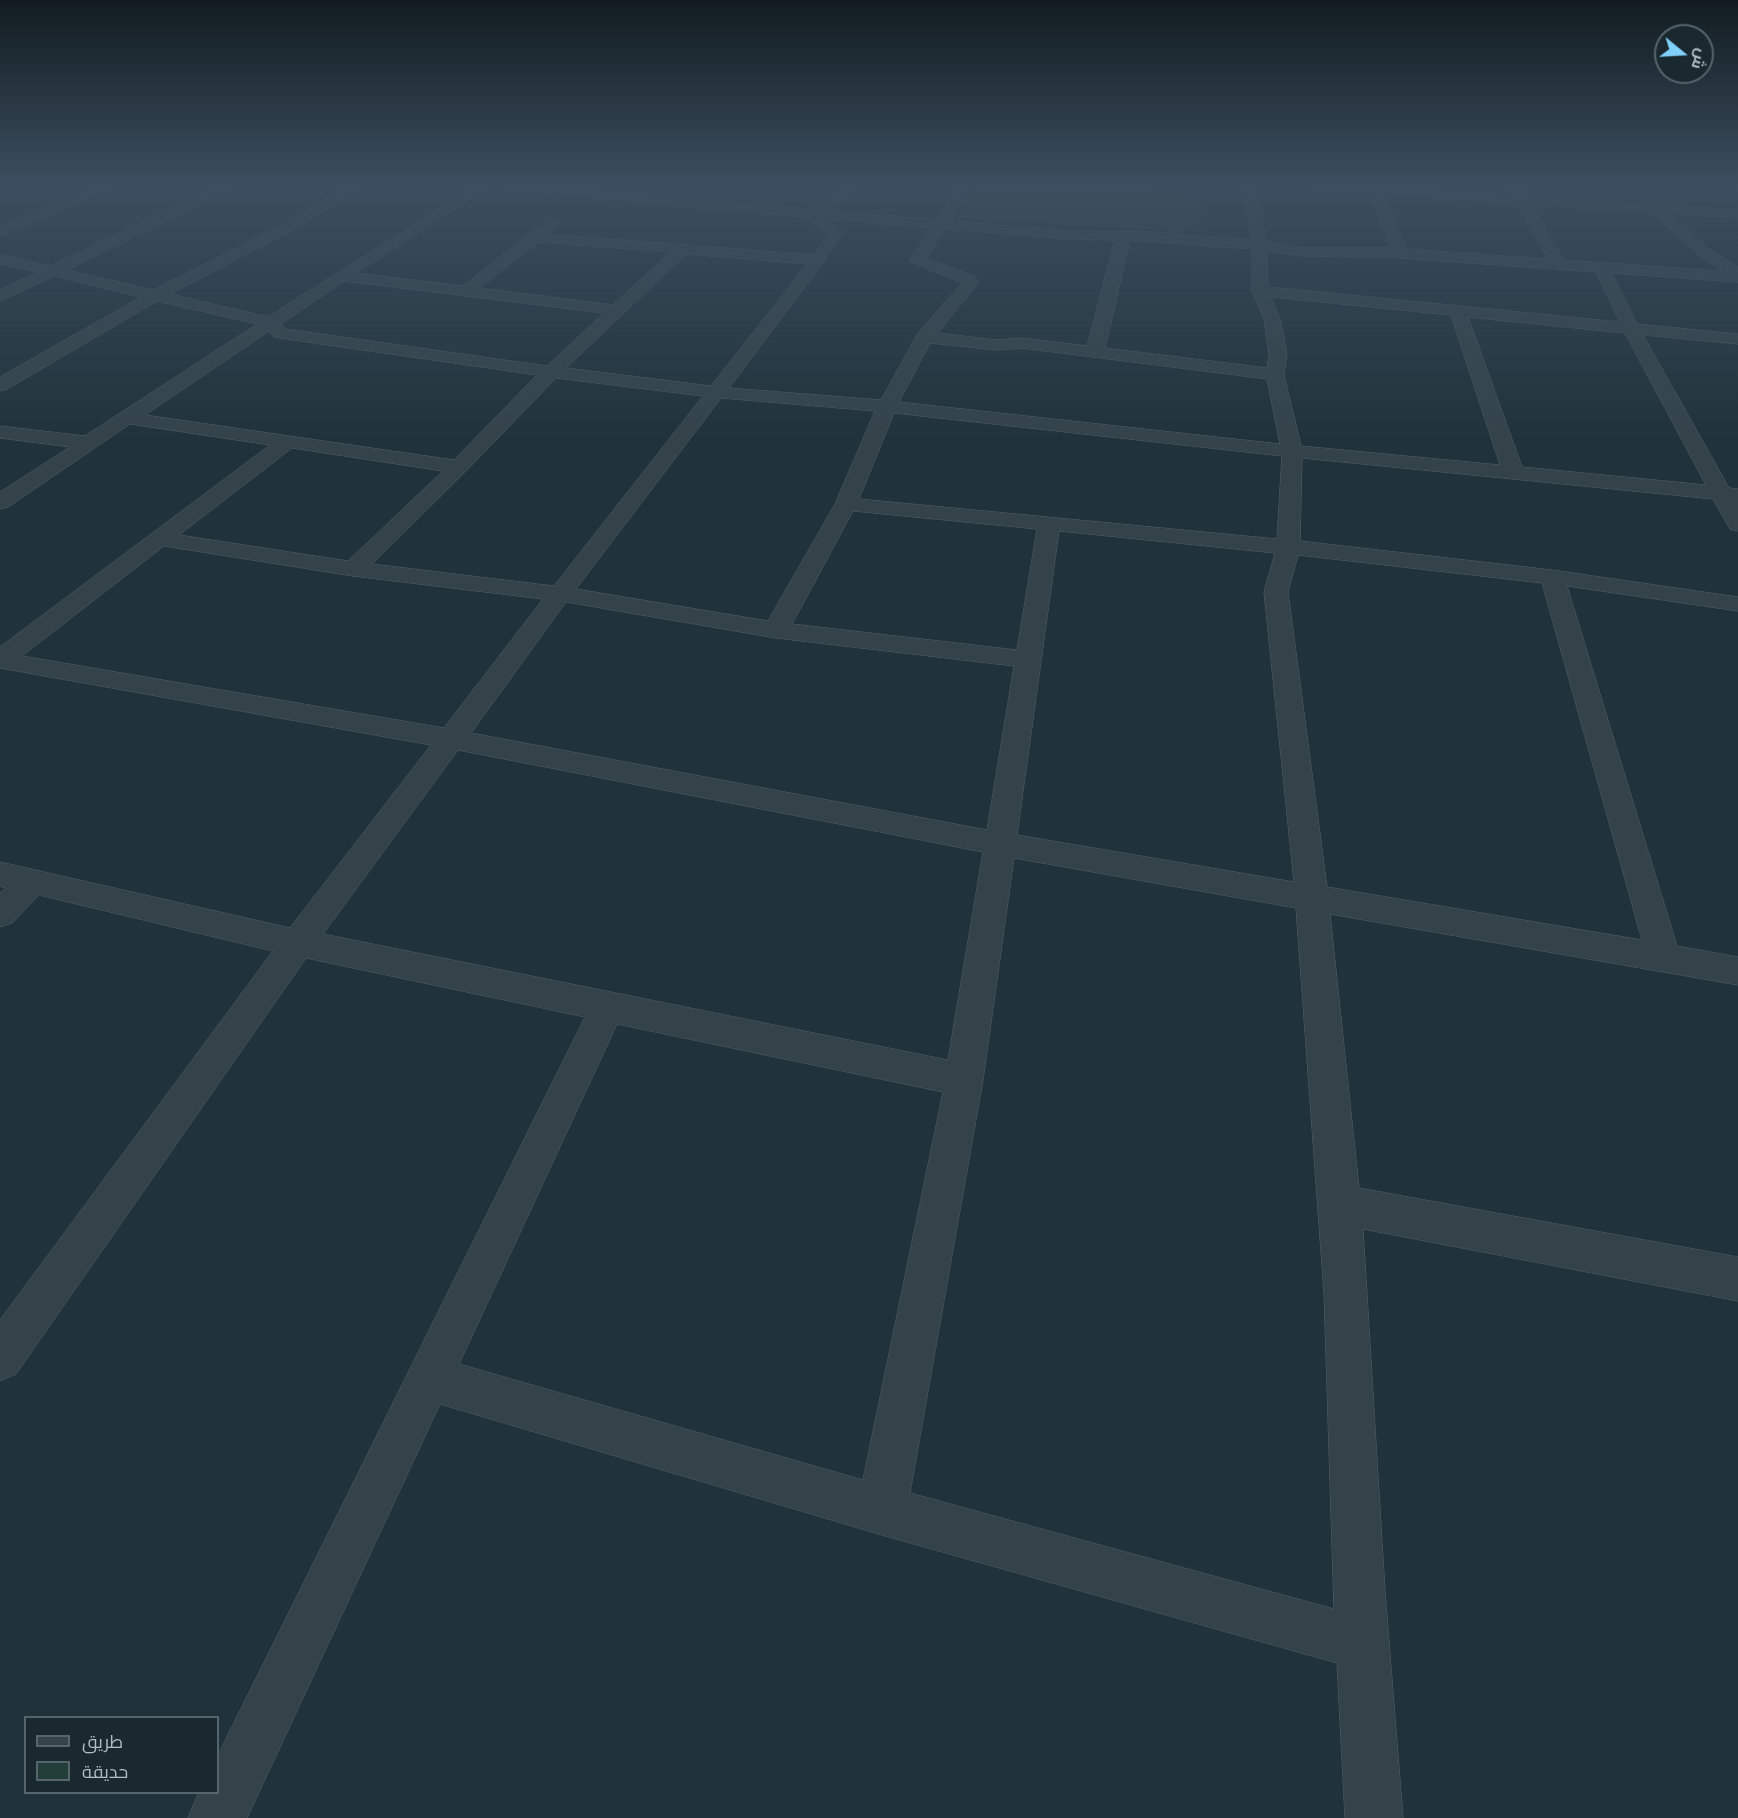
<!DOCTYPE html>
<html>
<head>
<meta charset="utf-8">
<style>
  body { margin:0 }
  #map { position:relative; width:1738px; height:1818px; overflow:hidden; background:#20323a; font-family:"DM Sans",Cairo,sans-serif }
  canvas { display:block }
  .legend { position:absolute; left:24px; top:1716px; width:195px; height:78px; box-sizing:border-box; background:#1a282f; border:2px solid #56646b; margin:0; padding:8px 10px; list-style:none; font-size:18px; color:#afbec6 }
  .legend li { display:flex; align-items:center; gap:12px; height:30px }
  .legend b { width:30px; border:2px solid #56646b }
  .north { position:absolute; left:1654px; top:24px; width:60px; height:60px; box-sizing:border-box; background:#1a282f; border:2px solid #56646b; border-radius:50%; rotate:108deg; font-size:16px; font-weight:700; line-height:24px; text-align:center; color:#afbec6 }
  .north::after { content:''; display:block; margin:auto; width:21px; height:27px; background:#7fd1fb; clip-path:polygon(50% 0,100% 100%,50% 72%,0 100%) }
</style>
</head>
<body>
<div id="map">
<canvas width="1738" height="1818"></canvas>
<ul class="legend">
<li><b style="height:8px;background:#34434a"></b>طريق</li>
<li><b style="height:16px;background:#233d38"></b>حديقة</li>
</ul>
<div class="north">ش</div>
</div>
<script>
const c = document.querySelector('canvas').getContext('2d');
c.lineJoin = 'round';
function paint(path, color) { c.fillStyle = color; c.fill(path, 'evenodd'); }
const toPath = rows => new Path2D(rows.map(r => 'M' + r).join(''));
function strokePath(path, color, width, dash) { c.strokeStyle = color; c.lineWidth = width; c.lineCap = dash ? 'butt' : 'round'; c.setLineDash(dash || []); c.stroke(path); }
paint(toPath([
  [975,187,1136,187,1178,193,1194,199,1210,209,1202,213,1201,232,956,218]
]), '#233d38');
const minor = toPath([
  [96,187,114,187,0,236,0,227,96,187],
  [217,187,234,187,67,270,153,290,283,224,346,187,362,187,293,230,170,294,268,317,473,187,489,187,356,273,463,286,548,219,553,218,560,222,547,234,814,255,828,234,805,217,506,191,500,187,556,187,807,209,838,192,842,187,855,187,848,198,825,210,936,220,957,187,970,187,950,221,1068,231,1156,232,1251,240,1243,187,1257,187,1266,242,1306,248,1391,248,1370,194,1317,191,1311,187,1383,187,1513,196,1509,187,1522,187,1527,196,1643,204,1650,200,1659,205,1738,210,1738,218,1669,214,1711,251,1738,267,1738,282,1612,273,1637,324,1738,334,1738,344,1643,335,1729,488,1738,489,1738,531,1730,529,1713,499,1302,458,1300,541,1552,570,1738,597,1738,611,1567,586,1677,946,1738,957,1738,985,1330,914,1359,1188,1738,1257,1738,1301,1363,1229,1385,1591,1403,1818,1345,1818,1337,1663,882,1535,440,1404,247,1818,188,1818,199,1792,218,1792,218,1755,585,1017,306,958,16,1374,0,1381,0,1320,273,951,39,895,12,923,0,927,0,893,6,888,0,886,0,862,290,928,431,745,0,668,0,647,270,445,130,424,8,507,0,509,0,492,70,447,0,438,0,426,85,436,257,324,157,301,7,389,0,391,0,377,141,297,54,276,0,301,0,290,37,272,0,264,0,254,50,266,217,187],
  [1384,195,1518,204,1548,259,1406,249,1384,195],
  [1532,205,1651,213,1701,257,1723,271,1563,260,1532,205],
  [825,218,931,228,910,260,913,263,962,283,918,333,881,400,729,388,823,263,843,233,825,218],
  [945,229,1068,239,1115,240,1087,346,1022,338,996,340,938,333,978,283,974,276,927,258,945,229],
  [1130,240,1252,249,1252,291,1264,319,1269,354,1267,368,1105,348,1130,240],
  [538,242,670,252,613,305,480,288,538,242],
  [1267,251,1306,256,1400,258,1596,272,1620,322,1268,287,1267,251],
  [686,254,807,264,711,386,566,368,686,254],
  [344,281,604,313,547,366,285,329,281,324,344,281],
  [1271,297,1451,315,1500,465,1301,446,1284,375,1287,354,1280,319,1271,297],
  [1468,317,1625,333,1706,485,1522,467,1468,317],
  [269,331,274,337,280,338,537,375,454,460,145,415,269,331],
  [930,343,996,350,1022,348,1267,379,1280,444,899,402,930,343],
  [556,378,703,396,554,586,372,564,466,471,556,378],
  [721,398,875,411,835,504,768,621,576,589,721,398],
  [894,413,1282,456,1277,539,859,499,894,413],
  [292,448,443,471,348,561,179,535,292,448],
  [853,511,1037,529,1017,650,792,624,853,511],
  [1059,531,1275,553,1264,592,1294,882,1017,835,1059,531],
  [164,546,353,576,543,599,444,728,22,656,164,546],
  [1298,555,1542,583,1642,940,1327,887,1288,592,1298,555],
  [566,602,776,638,1014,666,987,830,471,733,566,602],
  [458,750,983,852,948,1060,323,934,458,750],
  [1014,858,1296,908,1324,1293,1334,1609,910,1493,983,1080,1014,858],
  [617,1024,943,1092,863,1480,459,1364,617,1024]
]);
strokePath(minor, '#526168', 1);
paint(minor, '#34434a');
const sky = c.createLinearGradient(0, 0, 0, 442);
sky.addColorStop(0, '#121c20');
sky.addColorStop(0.42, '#3c4f60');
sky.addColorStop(1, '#3c4f6000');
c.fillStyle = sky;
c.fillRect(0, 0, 1738, 442);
</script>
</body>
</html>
